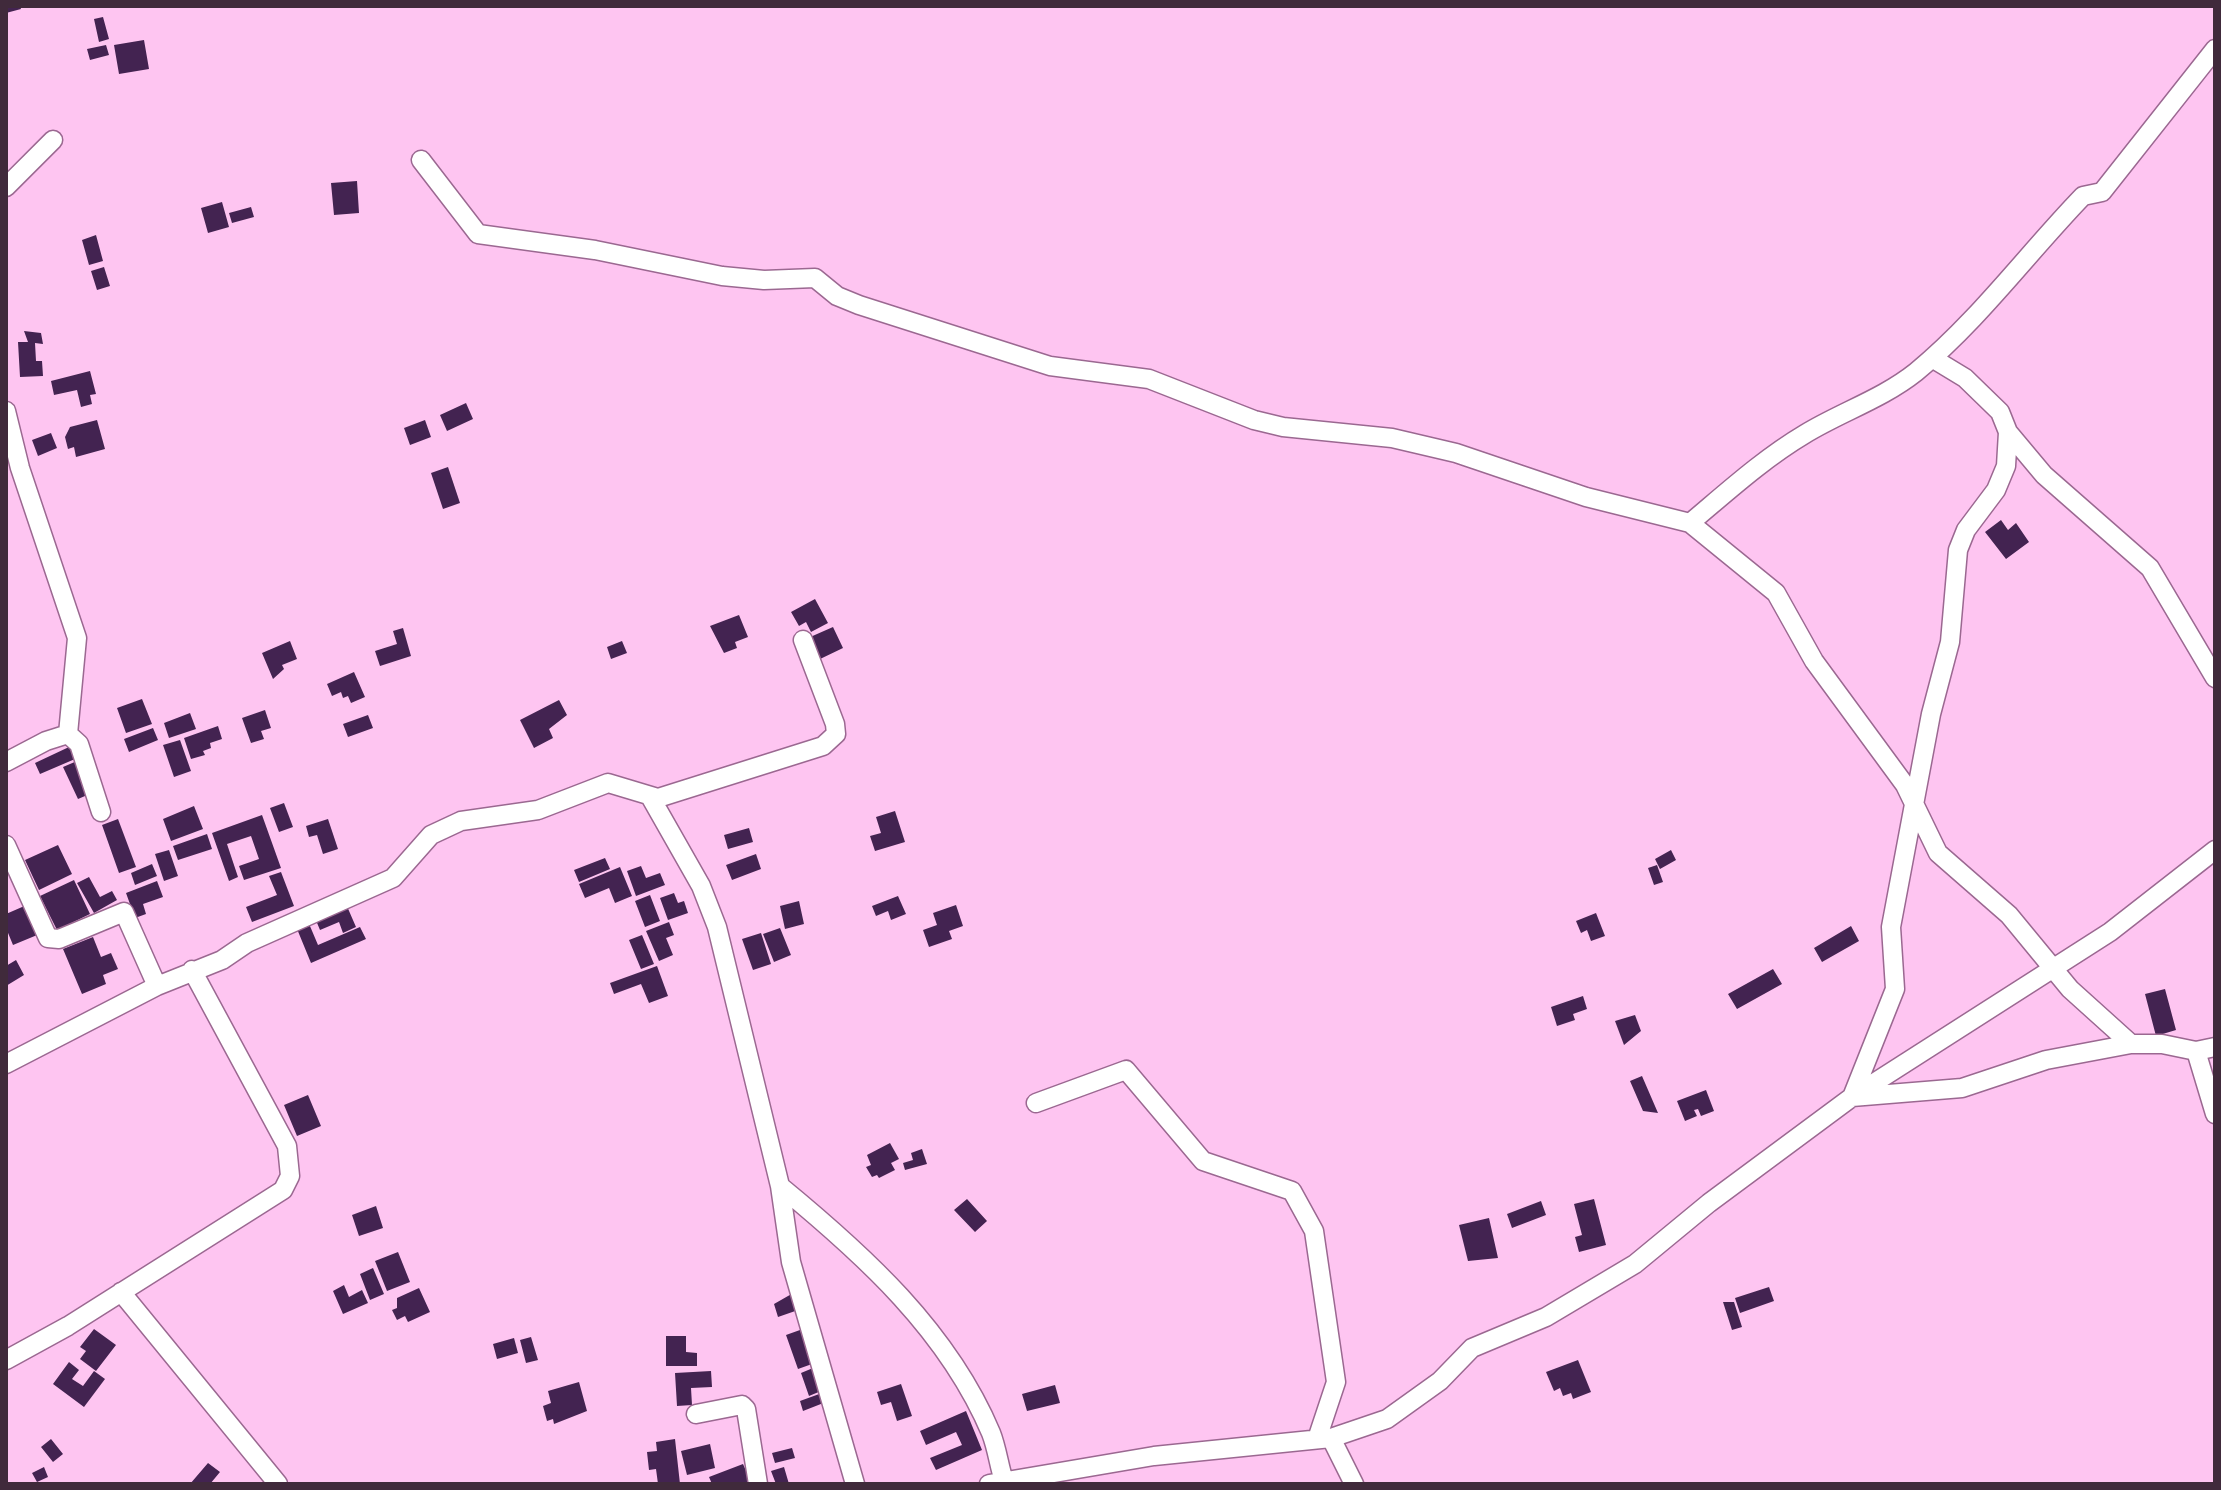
<!DOCTYPE html>
<html>
<head>
<meta charset="utf-8">
<style>
  body { margin:0 }
  #map { position:relative; width:2221px; height:1490px; overflow:hidden; background:#fec5f1; font-family:Raleway,sans-serif }
  canvas { display:block }
  .frame { position:absolute; inset:0; border:8px solid #402a3b; pointer-events:none }
</style>
</head>
<body>
<div id="map">
<canvas width="2221" height="1490"></canvas>
<div class="frame"></div>
</div>
<script>
const ctx = document.querySelector('canvas').getContext('2d');
ctx.lineJoin = 'round';
function fillPath(path, color) { ctx.fillStyle = color; ctx.fill(path, 'evenodd'); }
function stroke(path, color, width, dash) { ctx.strokeStyle = color; ctx.lineWidth = width; ctx.lineCap = dash ? 'butt' : 'round'; ctx.setLineDash(dash || []); ctx.stroke(path); }
fillPath(new Path2D(`
  M6,6h14l1,3 -15,4z
  M103,17l6,22 -10,3 -5,-23z
  M144,40l5,29 -30,5 -5,-29z
  M106,45l3,10 -19,5 -3,-11z
  M357,181l2,32 -25,2 -3,-32z
  M222,202l7,25 -21,6 -7,-25z
  M251,207l3,10 -22,6 -3,-10z
  M96,235l7,26 -14,4 -7,-25z
  M104,267l6,19 -13,4 -6,-19z
  M24,331l17,2 2,11 -8,-1 1,18h6l1,15 -23,1 -2,-35h10z
  M90,371l6,23 -6,1 2,9 -11,3 -4,-17 -23,5 -3,-14z
  M466,403l7,16 -26,12 -7,-16z
  M97,420l8,29 -29,8 -2,-10 -6,2 -3,-12 5,-10z
  M425,420l6,17 -21,8 -6,-17z
  M51,433l6,15 -19,8 -6,-16z
  M448,467l12,36 -17,6 -12,-36z
  M2001,520l7,10 8,-7 13,19 -23,17 -21,-27z
  M815,599l13,24 -17,9 -5,-10 -7,4 -8,-14z
  M739,615l9,22 -13,5 2,6 -13,5 -14,-27z
  M833,627l10,21 -25,12 -10,-22z
  M403,628l8,28 -31,10 -5,-15 22,-7 -4,-13z
  M290,641l7,18 -15,6 2,4 -11,10 -11,-26z
  M622,641l5,12 -16,6 -4,-12z
  M354,672l11,25 -14,6 -3,-7 -5,2 -2,-6 -9,4 -5,-12z
  M142,699l10,25 -26,9 -9,-25z
  M559,700l8,15 -18,14 4,9 -19,10 -14,-28z
  M265,710l6,18 -10,3 3,8 -13,4 -9,-25z
  M190,713l6,16 -27,9 -5,-15z
  M368,715l5,13 -25,9 -5,-13z
  M218,726l4,13 -12,4 1,5 -8,3 2,4 -14,4 -7,-21z
  M153,728l5,12 -29,12 -5,-13z
  M180,740l11,31 -17,6 -11,-32z
  M69,747l6,12 -35,15 -5,-11z
  M77,761l15,32 -14,6 -15,-32z
  M284,803l9,24 -14,5 -9,-24z
  M194,806l9,23 -32,12 -8,-22z
  M895,811l10,31 -30,9 -5,-15 11,-3 -5,-16z
  M262,815l19,53 -37,12 -5,-14 20,-7 -8,-23 -24,8 11,33 -9,4 -17,-48z
  M118,819l18,48 -17,6 -17,-48z
  M328,819l10,30 -15,5 -6,-19 -8,2 -3,-11z
  M749,828l4,14 -25,7 -4,-14z
  M207,834l5,15 -34,11 -5,-14z
  M58,845l14,29 -33,16 -14,-30z
  M169,850l9,26 -14,5 -9,-27z
  M1671,850l5,10 -16,9 -5,-10z
  M756,854l5,15 -29,11 -6,-15z
  M605,858l5,11 -31,13 -5,-12z
  M152,864l5,12 -22,9 -4,-12z
  M1657,865l6,17 -9,3 -6,-17z
  M641,866l5,12 14,-5 5,12 -29,11 -9,-25z
  M620,867l12,29 -17,7 -6,-15 -24,10 -6,-14z
  M281,872l13,34 -42,16 -6,-15 31,-12 -8,-19z
  M89,877l11,20 12,-6 5,9 -23,13 -17,-30z
  M74,880l16,34 -33,16 -17,-34z
  M157,881l6,16 -20,7 3,10 -11,4 -9,-25z
  M674,893l4,10 6,-2 4,12 -20,7 -8,-22z
  M650,895l10,26 -15,6 -10,-26z
  M898,896l8,18 -15,6 -3,-9 -12,5 -4,-10z
  M799,901l5,23 -19,5 -5,-23z
  M29,904l13,29 -29,12 -7,-17v-14z
  M346,904l10,23 -13,6 -4,-11 -19,8 -5,-12z
  M956,905l7,21 -14,5 3,8 -23,8 -6,-17 14,-5 -4,-12z
  M1596,913l9,23 -14,5 -4,-11 -6,3 -5,-12z
  M307,919l11,26 42,-18 6,12 -55,24 -16,-39z
  M669,922l5,13 -8,3 7,17 -14,6 -13,-30z
  M1851,926l8,15 -37,21 -8,-14z
  M780,928l11,27 -17,7 -11,-28z
  M761,933l10,31 -18,6 -11,-31z
  M642,935l12,29 -13,5 -12,-29z
  M93,937l8,20 10,-4 7,16 -15,6 3,9 -24,10 -19,-45z
  M16,960l8,15 -18,11v-20z
  M657,966l11,30 -19,7 -8,-19 -27,10 -4,-11z
  M1773,969l9,15 -45,25 -9,-15z
  M2165,989l11,41 -20,6 -11,-42z
  M1583,996l4,13 -14,5 2,6 -18,6 -6,-19z
  M1635,1015l6,16 -17,14 -9,-24z
  M1642,1076l16,37 -15,-2 -13,-30z
  M1706,1090l8,21 -13,5 -3,-7 -4,1 3,6 -12,5 -8,-20z
  M308,1095l13,31 -24,10 -13,-31z
  M890,1143l9,16 -8,4 4,7 -16,8 -2,-3 -5,2 -6,-10 5,-2 -4,-10z
  M922,1149l5,15 -22,6 -2,-7 10,-3 -2,-7z
  M967,1199l20,22 -12,11 -21,-22z
  M1594,1199l12,46 -27,7 -4,-15 7,-2 -8,-31z
  M1541,1201l5,14 -34,13 -5,-14z
  M376,1206l7,22 -24,8 -7,-21z
  M1489,1218l9,40 -30,3 -9,-36z
  M398,1252l12,30 -23,9 -12,-30z
  M373,1268l11,26 -14,6 -10,-26z
  M344,1285l5,12 13,-7 6,13 -25,11 -10,-23z
  M1769,1287l5,14 -34,12 -5,-15z
  M419,1288l11,24 -22,10 -3,-6 -8,4 -5,-10 5,-2v-10z
  M795,1292l6,17 -23,8 -4,-13z
  M1723,1302h11l8,25 -10,3z
  M94,1329l22,16 -20,26 -16,-12 6,-8 -6,-4z
  M800,1330l12,34 -14,5 -12,-34z
  M666,1336h20v16l11,1v13h-31z
  M531,1337l7,23 -12,3 -6,-23z
  M514,1338l4,15 -21,6 -4,-15z
  M1578,1360l13,32 -18,7 -2,-6 -8,3 -3,-8 -6,3 -8,-19z
  M69,1362l10,8 -7,9 11,7 11,-15 11,8 -21,28 -31,-23z
  M813,1368l8,23 -12,5 -8,-23z
  M711,1371l1,16 -21,1 1,17 -15,1 -2,-33z
  M579,1382l8,29 -33,13 -1,-5 -6,2 -4,-15 8,-3 -3,-12z
  M901,1384l11,32 -15,5 -6,-19 -10,3 -4,-13z
  M1055,1385l5,18 -33,8 -5,-17z
  M822,1393l4,9 -23,9 -3,-10z
  M966,1411l16,39 -46,20 -6,-12 32,-13 -6,-13 -30,13 -6,-14z
  M51,1439l12,15 -10,8 -12,-15z
  M675,1439l5,45h-22l-2,-15 -7,1 -2,-18 10,-1 -1,-9z
  M710,1444l5,24 -28,7 -6,-24z
  M792,1448l3,10 -20,5 -3,-10z
  M208,1463l12,9 -10,12h-20z
  M743,1464l9,20h-40l-3,-7z
  M44,1467l4,10 -11,5 -5,-9z
  M784,1467l5,17h-13l-5,-13z`), '#432351');
const minor = new Path2D(`
  M421,160l57,74 117,16 127,26 42,4 51,-2 22,18 22,9 191,61 99,13 105,41 29,7 109,11 64,15 130,44 104,26 86,70 38,68 91,124 33,68 71,62 61,74 61,55
  M6,187l47,-47
  M1932,358l33,20 35,34 8,20 -2,34 -10,24 -30,40 -8,20 -8,92 -19,72 -40,213 4,62 -43,108 110,-9 84,-28 85,-16h31l34,7 19,-4
  M6,411l14,57 57,170 -9,96 11,10 22,68
  M2008,432l36,43 106,93 65,110
  M1690,523c37,-31 73,-64 115,-89 36,-22 77,-35 111,-62 62,-51 111,-118 167,-176l19,-4 113,-143
  M6,762l40,-21 22,-7
  M651,798l50,88 16,41 63,259 11,76 64,222
  M6,845l42,93 11,1 65,-27 33,74
  M2196,1051l19,63
  M6,1064l151,-78 65,-26 25,-17 146,-65 38,-43 30,-14 77,-11 70,-27 50,15 165,-52 13,-12 -1,-10 -32,-84
  M1036,1103l90,-33 77,91 89,30 22,40 22,151 -19,57
  M780,1186c84,69 168,145 211,247 6,15 8,33 13,48
  M121,1292l157,192
  M6,1360l62,-34 215,-136 7,-14 -3,-30 -95,-176
  M696,1414l46,-9 4,4 12,75
  M1331,1438l23,46
  M989,1484l165,-28 177,-18 56,-19 53,-38 32,-33 74,-31 89,-53 74,-61 143,-106 258,-165 105,-82`);
stroke(minor, '#9b6891', 21);
stroke(minor, '#fff', 18);
</script>
</body>
</html>
